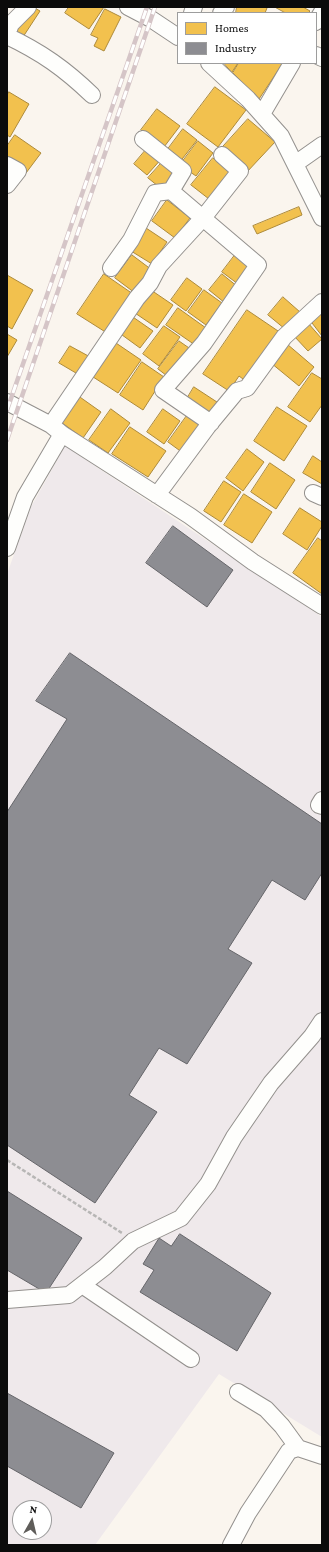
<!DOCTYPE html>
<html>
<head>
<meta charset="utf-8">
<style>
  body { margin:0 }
  #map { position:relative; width:329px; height:1552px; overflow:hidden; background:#faf5ee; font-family:"Crimson Pro",serif }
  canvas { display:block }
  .frame { position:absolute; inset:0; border:8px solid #0b0b0b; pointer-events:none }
  .legend { position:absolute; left:177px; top:12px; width:140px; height:52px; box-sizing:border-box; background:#fff; border:1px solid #9d9d9d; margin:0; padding:5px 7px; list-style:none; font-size:12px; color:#0b0b0b }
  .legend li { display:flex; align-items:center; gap:8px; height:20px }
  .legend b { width:20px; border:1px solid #9d9d9d }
  .north { position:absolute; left:12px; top:1500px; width:40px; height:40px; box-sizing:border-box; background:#fff; border:1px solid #9d9d9d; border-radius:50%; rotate:8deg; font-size:11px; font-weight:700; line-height:16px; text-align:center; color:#0b0b0b }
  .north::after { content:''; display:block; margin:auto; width:14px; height:18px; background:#5f5d5a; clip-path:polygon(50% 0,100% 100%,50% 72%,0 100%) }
</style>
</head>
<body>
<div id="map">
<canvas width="329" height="1552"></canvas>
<div class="frame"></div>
<ul class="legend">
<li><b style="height:11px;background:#f2c14e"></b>Homes</li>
<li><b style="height:11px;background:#8d8d92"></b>Industry</li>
</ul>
<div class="north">N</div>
</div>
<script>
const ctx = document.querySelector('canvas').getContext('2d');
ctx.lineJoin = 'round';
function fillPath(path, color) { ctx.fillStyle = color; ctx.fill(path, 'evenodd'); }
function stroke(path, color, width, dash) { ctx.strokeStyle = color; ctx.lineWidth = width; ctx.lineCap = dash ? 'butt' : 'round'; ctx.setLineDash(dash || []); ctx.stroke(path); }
fillPath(new Path2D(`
  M65,446l257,171v820l-103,-63 -124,171h-88v-971l24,-67zM20,1508h24v24h-24z`), '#efe9eb');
const homes = new Path2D(`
  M33,7l7,4 -19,29 -8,-6z
  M69,7h35l-15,22 -24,-16z
  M237,7h28l2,1 -2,5h-29z
  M275,7h28l7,4 -2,2h-22z
  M105,9l16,8 -17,34 -10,-5 4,-8 -7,-3z
  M224,63h14l-6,9z
  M239,63h44l-24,36 -26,-26z
  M215,87l31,23 -28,37 -31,-23z
  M9,92l20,12 -19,33 -3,-2v-39z
  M157,109l23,17 -16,21 -23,-17z
  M248,119l27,23 -29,31 -26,-23z
  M183,129l14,11 -18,23 -14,-10z
  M15,135l26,18 -15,20 -19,-14v-13z
  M198,141l15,12 -17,23 -16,-11z
  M150,145l13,12 -16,18 -13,-11z
  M213,158l17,14 -21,27 -18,-14z
  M165,159l14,13 -16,18 -15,-12z
  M167,200l23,18 -15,20 -23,-17z
  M299,207l3,8 -45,19 -4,-8z
  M146,228l21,14 -15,22 -21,-13z
  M132,255l20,15 -17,23 -20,-15z
  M235,255l16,13 -13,16 -16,-12z
  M104,274l29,20 -26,39 -30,-19z
  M222,274l16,13 -13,16 -16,-13z
  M7,275l26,15 -21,39 -5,-3z
  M187,278l15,11 -16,22 -15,-11z
  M148,288l25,17 -16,23 -25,-17z
  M204,290l18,13 -16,22 -18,-13z
  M283,297l17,15 -15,17 -17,-14z
  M178,308l28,20 -11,17 -29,-20z
  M322,308v28l-13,-17z
  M247,310l34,23 -34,49 -8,-6 -10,15 -26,-17z
  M130,315l23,16 -13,17 -22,-16z
  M308,323l14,16 -14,12 -14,-15z
  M164,326l16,11 -21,29 -16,-12z
  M7,334l10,6 -10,17z
  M113,341l28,19 -23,33 -28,-18z
  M179,341l13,9 -21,29 -13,-10z
  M287,344l27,23 -15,19 -28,-23z
  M70,346l22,12 -11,18 -22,-13z
  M142,362l22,15 -21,33 -23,-15z
  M312,373l10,6v26l-12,17 -22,-15z
  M194,387l26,17 -10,14 -25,-16z
  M77,395l24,17 -18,26 -25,-18z
  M277,407l30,19 -23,35 -30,-20z
  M111,409l19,14 -22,30 -19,-13z
  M163,409l17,12 -16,23 -17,-12z
  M191,410l16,12 -24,31 -15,-11z
  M130,427l36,24 -18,26 -36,-23z
  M247,449l17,13 -21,29 -17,-13z
  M313,456l9,6v22l-19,-11z
  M270,463l25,17 -19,29 -25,-17z
  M224,481l17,11 -20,30 -17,-11z
  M244,494l28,18 -20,31 -28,-18z
  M300,508l22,14v4l-15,24 -24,-16z
  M318,538l4,3v53l-29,-21z`);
fillPath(homes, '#f2c14e');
stroke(homes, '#ad8a3a', 1);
const industry = new Path2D(`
  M173,526l60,44 -26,37 -61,-44z
  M70,653l252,171v49l-17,27 -33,-20 -44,69 24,14 -65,101 -28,-16 -30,47 28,17 -62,91 -88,-58v-333l60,-93 -31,-18z
  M7,1191l75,47 -36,55 -39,-23z
  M180,1234l91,59 -34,58 -97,-59 14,-22 -11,-6 16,-26 12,8z
  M7,1393l107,60 -33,55 -74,-42z`);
fillPath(industry, '#8d8d92');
stroke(industry, '#66666a', 1);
const minor = new Path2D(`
  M128,7l23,12 27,18
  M192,13l2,-6
  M221,13l5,-6
  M316,22l6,-10
  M7,34l4,-10 17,-17
  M7,36c34,16 58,33 85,59
  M316,55l6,3
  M209,63l39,36 33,37 41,82
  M262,114l30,-51
  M143,139l40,32 -12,20 87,74 -54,78 -41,47 48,33
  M295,164l27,-19
  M7,165l11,6 -11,14
  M111,268l20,-28 24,-47 16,-2
  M7,402l44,23 11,9 128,82 63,46 69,44
  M51,425l86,-127 13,-15 9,-17 44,-48 37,-47 -18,-16
  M313,493l9,4
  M157,495l51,-69 29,-35 10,-3 37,-51 38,-35
  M7,548l18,-51 37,-63
  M322,800l-3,5 3,1
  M82,1285l109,74
  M7,1300l62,-5 36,-28 28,-26 48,-23 27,-34 26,-47 37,-54 41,-47 10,-15
  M238,1392l28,17 16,17 16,22
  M231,1545l17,-32 41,-62 9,-3 24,8`);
stroke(minor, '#93908d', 18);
stroke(new Path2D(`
  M7,1160l115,73`), '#b7b6b5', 2.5, [4, 2]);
stroke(minor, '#fefefc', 16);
const rail = new Path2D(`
  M7,410l140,-403
  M7,440l148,-433`);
stroke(rail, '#d5c5c7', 4.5);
stroke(rail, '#fff', 3, [9]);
</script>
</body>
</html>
